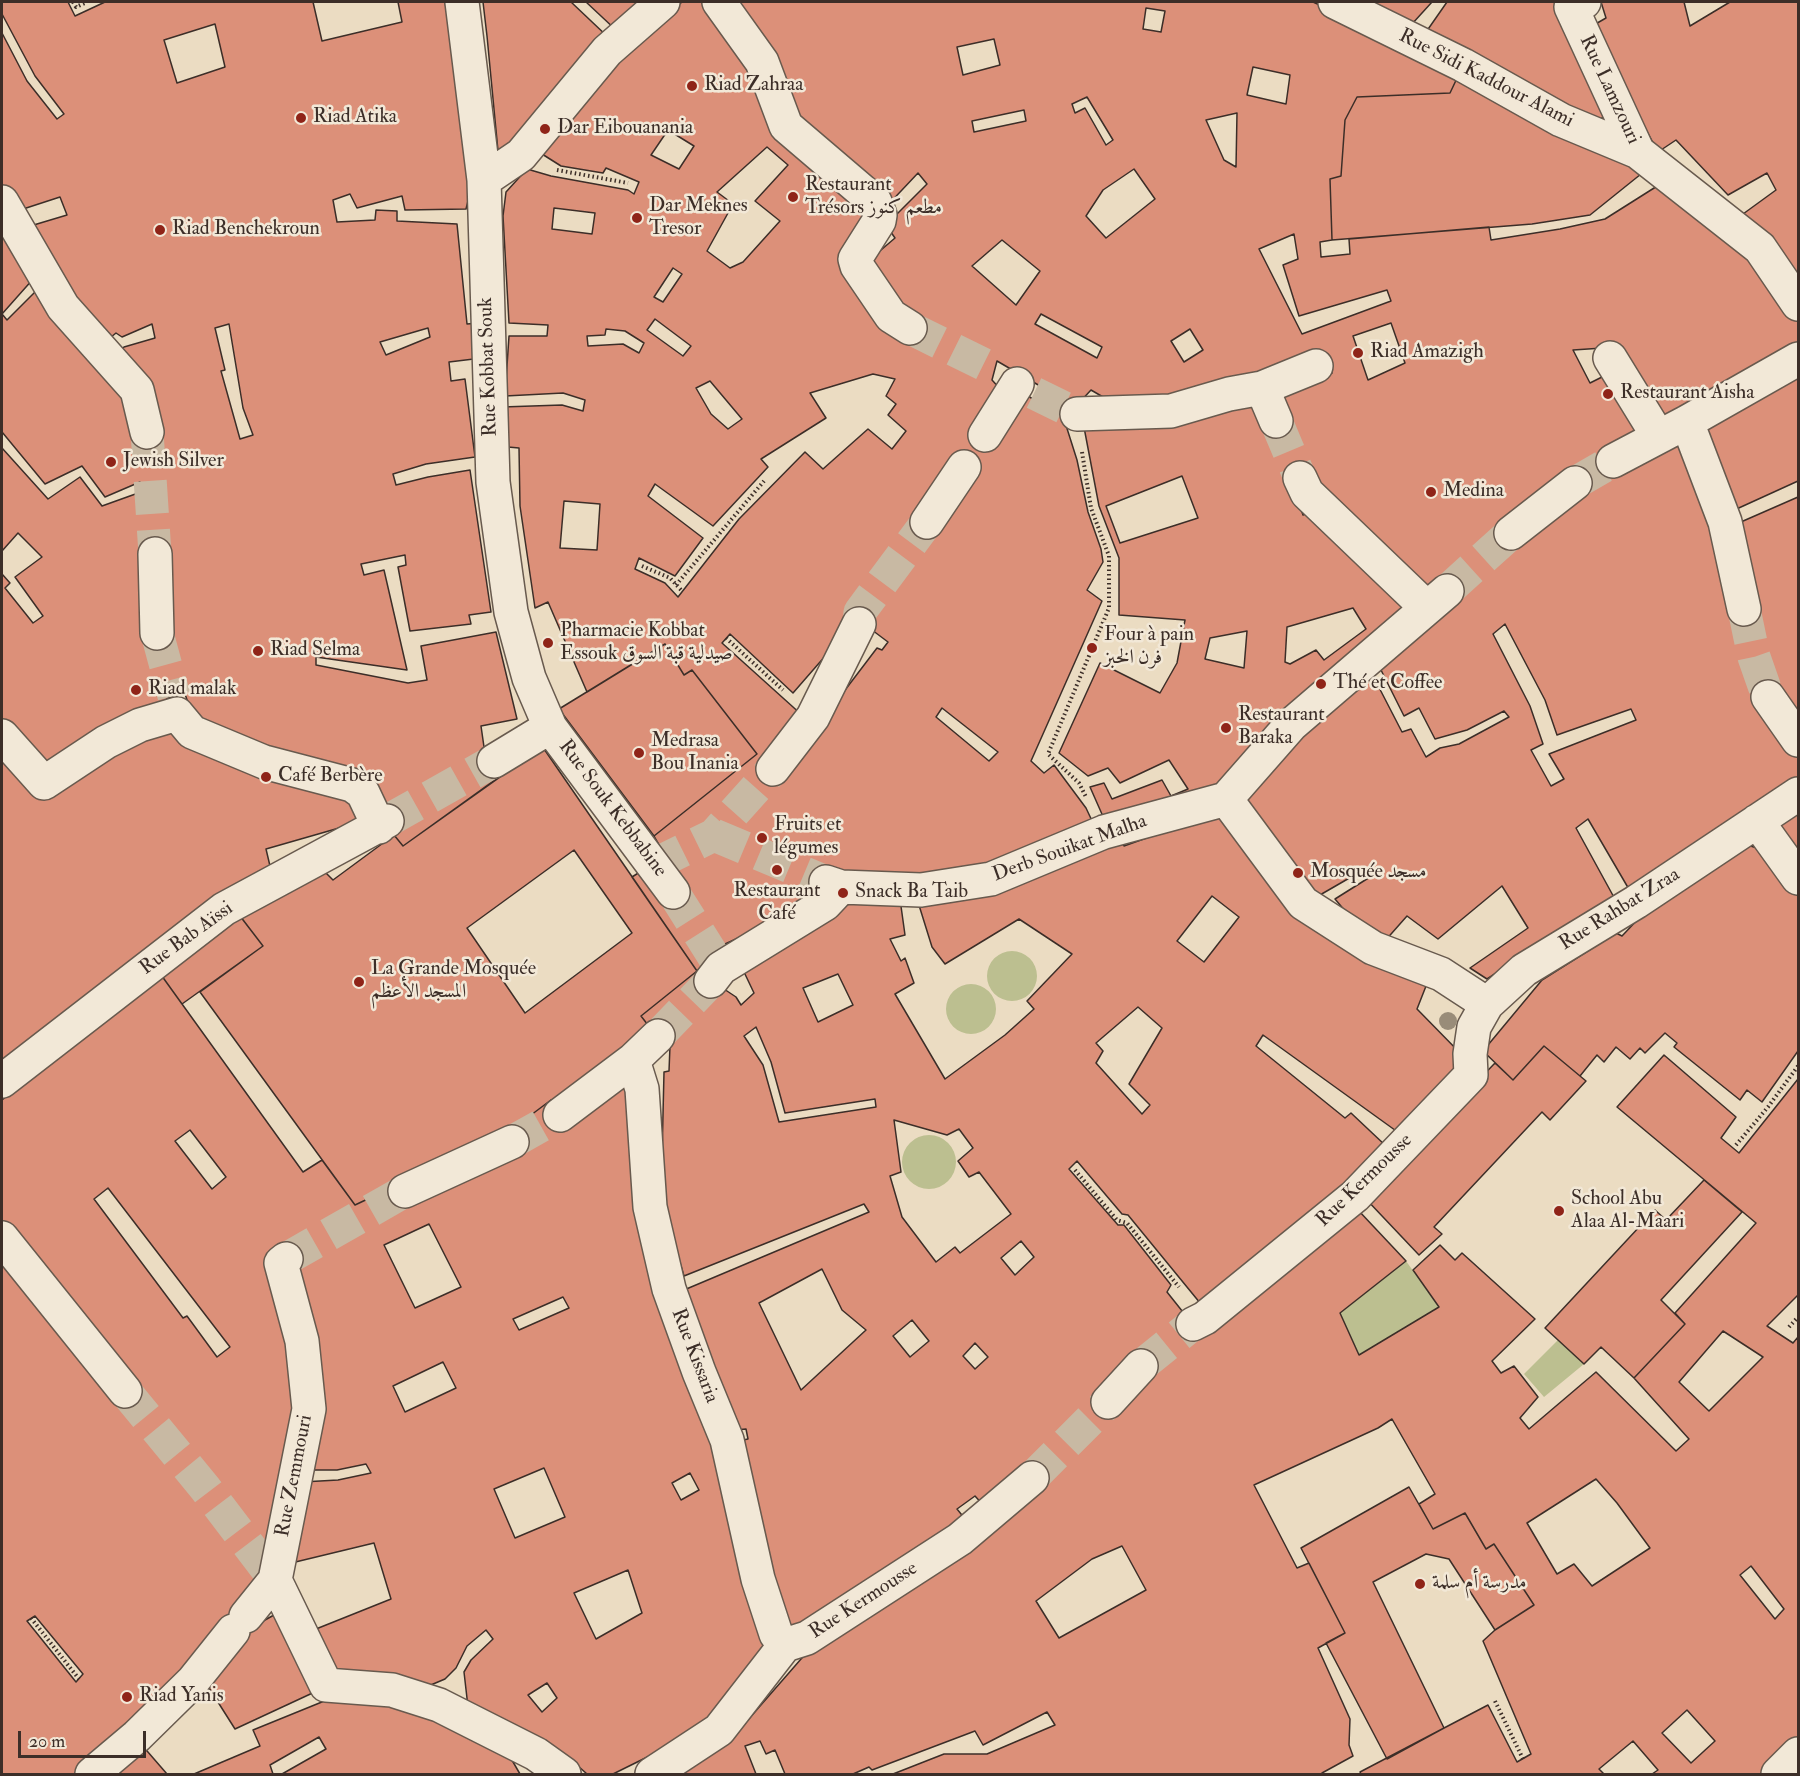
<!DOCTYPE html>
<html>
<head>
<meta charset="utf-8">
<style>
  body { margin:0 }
  #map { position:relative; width:1800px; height:1776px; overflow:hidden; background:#ebdcc2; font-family:"IM FELL Double Pica",serif }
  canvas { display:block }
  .frame { position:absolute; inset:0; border:3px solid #3c2e28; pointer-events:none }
  .scale { position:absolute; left:18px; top:1731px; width:128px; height:27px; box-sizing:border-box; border:3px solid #3c2e28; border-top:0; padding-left:8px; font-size:18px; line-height:21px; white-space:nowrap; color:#3c2e28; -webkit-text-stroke:4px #f2e8d7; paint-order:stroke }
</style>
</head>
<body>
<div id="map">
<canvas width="1800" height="1776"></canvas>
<div class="frame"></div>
<div class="scale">20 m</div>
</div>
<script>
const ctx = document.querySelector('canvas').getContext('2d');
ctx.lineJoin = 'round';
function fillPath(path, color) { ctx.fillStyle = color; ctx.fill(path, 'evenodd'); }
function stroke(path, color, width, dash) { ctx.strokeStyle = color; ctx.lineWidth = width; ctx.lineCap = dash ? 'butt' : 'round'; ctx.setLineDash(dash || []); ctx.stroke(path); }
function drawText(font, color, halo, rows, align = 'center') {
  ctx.font = font + ' "IM FELL Double Pica",Amiri,serif'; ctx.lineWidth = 5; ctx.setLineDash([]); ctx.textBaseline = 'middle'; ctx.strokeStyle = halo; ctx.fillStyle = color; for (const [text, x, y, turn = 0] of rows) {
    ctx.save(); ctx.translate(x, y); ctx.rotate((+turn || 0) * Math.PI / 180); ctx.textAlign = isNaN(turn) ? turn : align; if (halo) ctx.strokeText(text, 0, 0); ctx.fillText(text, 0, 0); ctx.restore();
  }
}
fillPath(new Path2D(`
  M987 976a25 25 0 1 1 50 0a25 25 0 1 1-50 0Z
  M946 1009a25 25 0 1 1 50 0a25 25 0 1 1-50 0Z
  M902 1162a27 27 0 1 1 54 0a27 27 0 1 1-54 0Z
  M1406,1261l33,46 -80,48 -19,-42z
  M1558,1340l26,24 -40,33 -20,-23z`), '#bcbf90');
const building = new Path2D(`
  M2,2h66l7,14 30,-14h208l9,39 80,-19 -4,-20h47l30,171 -9,36 -61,1 -3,-14 -45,12 -7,-14 -17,6 4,22 38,-2 1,-10 21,1v10l60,3 10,100 12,-1 3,35 -33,4 2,19 14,-2 10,78 -49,7 -33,10 3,11 32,-8 42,-7 21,142 -22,3 2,9 -61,7 -12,-64 8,-2 -1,-10 -44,9 3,11 20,-5 23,100 -91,-13v8l92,18 19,-3 -6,-34 75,-14 21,87 -36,7 3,21 19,28 -100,71 -9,-11 -27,-56 -172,-56 -10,-29 -18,4 2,11 -119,61 -48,-50v-146l8,9 -5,5 28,35 10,-7 -28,-39 27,-20 -24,-24 -16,18v-103l46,51 32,-22 22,29 39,-14 -1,-10 -35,15 -23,-31 -37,18 -43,-52v-210l32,56 -32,36 5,6 32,-32 76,66 9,-7 31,-9 -3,-14 -30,13 -6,-4 -11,9 -78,-115 40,-12 -7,-18 -43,14 -15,-26v-152l25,48 30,38 7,-5 -29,-38 -33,-62zM215,24l10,43 -48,16 -13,-43zM229,324l14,84 10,27 -13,4 -19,-68 4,-1 -10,-42zM428,328l2,9 -44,18 -6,-13z
  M483,2h88l38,36 -99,113h-12l-11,-115z
  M586,2h63l-32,29z
  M682,2h26l47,63 25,66 92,83 -25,39 16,34 22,34 23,12 5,-11 -46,-60 28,-24 -9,-13 41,-41 -9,-11 -33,35 -7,-14 -81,-70 -28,-62 -39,-60h583l66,30 80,42 -9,19 -93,4 -12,23 -4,56 -11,3 2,61 -12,2 1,15 29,-3 -1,-15 140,-12 2,13 69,-11 45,-10 57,-36 46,37 12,4 41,36 37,62v26l-136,74 -44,-75 -45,3 17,33 18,-9 36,59 -35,20 9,17 68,-36 34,92 18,83 15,-1 -4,-41 -15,-42 64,-28v229l-23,-32 -13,6 36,49v32l-92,58 -76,52 -42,-72 -12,9 40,73 -80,46 -49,32 -17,-11 58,-40 -26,-42 -64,53 -31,-23 -23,26 -33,-24 -16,-19 35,-22 -5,-8 -52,30 -74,-101 68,-75 63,-53 32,62 9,-3 15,28 14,-9 19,-4 50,-27 -5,-6 -37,19 -32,9 -16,-31 -15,8 -26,-52 76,-66 -13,-15 -14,12 -107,-101 -9,-21 -20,8 12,34 10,-4 60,55 40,43 -125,109 -61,67 -30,16 -92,20 -15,-34 14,-4 8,16 50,-19 9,16 17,-7 -19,-29 -49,23 -12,-15 -20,8 -29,-23 41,-90 60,30 17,-30 8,-43 -66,-5v-57l-20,-52 -16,-84 93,-2 54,-19 18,-2 16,28 21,-10 -8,-17 55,-27 -8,-18 -71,29 -86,18 -45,6 -31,-18 -27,29 13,41 11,52 13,37 2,13 -16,28 15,11 -71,160 13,12 10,-8 32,43 8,17 -82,37 -29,9 -66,8 -89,-4 -8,26 -95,43 -28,27 -65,-94 11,-7 19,30 20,-15 -28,-49 103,-82 -65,-84 -8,5 -19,-31 -78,48 -39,-90 -13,6 -15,-102 -1,-58 -11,-1 -6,-40 60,-2 21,6 2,-11 -22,-7 -58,3 4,-60h38l1,-11 -39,-2 -6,-107 3,-24 21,-23 24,7 77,14 6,4 5,-12 -33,-14 -3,5 -42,-7 -19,-12 40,-55 31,-38zM1146,8l19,3 -4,21 -18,-3zM994,39l6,26 -37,10 -6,-28zM1253,67l37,8 -4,29 -39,-9zM1087,97l26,43 -7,5 -21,-37 -10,5 -3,-9zM1024,110l2,11 -52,11 -2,-11zM1237,113l-1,54 -12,-7 -18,-40zM668,130l26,16 -15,23 -28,-14zM767,147l21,18 -33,36 25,20 -37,41 -13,6 -23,-17 26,-47 -16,-12zM1134,169l21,30 -49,39 -20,-22 17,-26zM554,208l41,5 -3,21 -40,-5zM1294,234l4,25 -15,6 16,51 88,-26 4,11 -89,33 -43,-85zM1002,240l38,31 -24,34 -44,-39zM673,268l9,6 -19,28 -9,-5zM1041,314l61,33 -5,11 -62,-34zM655,319l36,27 -8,10 -36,-26zM1391,323l14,40 -37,17 -15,-44zM606,329l19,2 19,12 -5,10 -16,-9 -35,2 -1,-10 18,-1zM1190,329l13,21 -19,12 -13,-21zM997,361l43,25 -7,13 -12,-7 -31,46 -11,-7 23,-40 -10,-11zM873,374l22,5 -9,17 10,8 -8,11 18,16 -14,18 -24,-20 -45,40 -18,-17 -66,67 -61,78 -13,-14 -30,-14 4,-11 36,18 28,-38 -55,-42 7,-12 58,42 55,-59 -7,-8 65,-41 -16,-25zM710,381l32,38 -14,10 -17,-15 -15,-26zM958,463l14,11 -39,52 -11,-9zM1182,476l16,42 -78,25 -14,-37zM1570,476l10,14 -52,39 2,5 -11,10 -13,-17 31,-31zM564,501l36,3 -3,46 -37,-2zM1353,608l13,21 -42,31 -8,-10 -26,14 -5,-2 2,-35zM854,623l10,1 24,18 -6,8 -5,-2 -98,129 -13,-14 37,-47 -81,-73 8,-9 63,59zM1505,624l40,76 12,35 74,-26 5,11 -87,34 15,25 -13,7 -20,-36 12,-6 -13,-38 -37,-72zM1247,631l-3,37 -39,-9 5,-21zM942,708l56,44 -9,9 -53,-44z
  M1365,2h67l-20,22z
  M1447,2h111l53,105 -13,16 -174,-88z
  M1601,2h83l6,24 40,-24h68v283l-35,-56 -20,-15 33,-24 -9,-17 -39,22 -52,-55 -18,12 -45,-83 -21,-43 14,-8z
  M1459,74l187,96 -56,45 -58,9 -200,16 -2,-61 11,-3 4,-56 12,-23 93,-4z
  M1798,377v104l-68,31 -26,-84z
  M665,644l19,31 8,-5 65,84 -103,82 -95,-127z
  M168,725l180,71 19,24 -101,29 4,17 -268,201v-317l44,48 49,-34z
  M542,746l155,225 -56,45 10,13 -96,77 -4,-6 -44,33 -152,72 -155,-213 63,-46 -23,-30 82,-47 11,11 61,-45 9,11zM574,850l58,83 -107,80 -58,-85z
  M1798,807v47l-21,-31z
  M1222,811l78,100 81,51 47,19 -11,28 47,48 -65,76 -136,-98 -7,11 89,72 6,-5 35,33 -34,38 -37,37 -110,88 -77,-94 -6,-1 -45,-53 -8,8 49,56h6l47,60 -4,7 31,39 19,-6 85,-67 56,-48 48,51 -66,52 19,42 80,-48 -26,-37 27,-25 15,15 7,-7 73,66 -43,42 9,12 13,-7 24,31 -18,21 9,11 67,-57 80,79 13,-12 -55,-61 51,-54 -10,-11 81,-90 -139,-116 47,-52 72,62 -15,21 18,15 59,-74v216l-31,31 26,17 5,-6v403l-31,34h-115l6,-4 -25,-29 -34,28 5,5h-243l-1,-2 128,-67 29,57 14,-8 -48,-113 12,-11 39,-25 -40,-61 -8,5 -21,-36 -32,16 -14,-25 16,-10 -43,-75 -14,9 -124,57 43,83 12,-5 36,70 -27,15 32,71 -1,26 4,11 -31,17 1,1h-430l51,-20h43l68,-29 -8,-13 -64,33 -8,-14 -103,39 -3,-3 -16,7h-68l-10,-24 -9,4 -6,-13 -15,5 11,28h-77l54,-37 75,-86 159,-100 76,-70 -13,-13 -45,39 -10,-11 -18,13 13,16 -70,48 -105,63 -5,-5 -22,-51 -30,-139 10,-2 -2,-10 -11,1 -28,-58 -12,-37 -11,-45 185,-78 -5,-8 -180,72 -23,-76 3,-128 5,-1 1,-25 -19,-17 -10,-13 56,-45 39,26 5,8 13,-12 -10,-21 41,-24 -4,-10 40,-23 36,-14 43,-2 5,36 -15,4 11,22 4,-3 9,25 -19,11 50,85 60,-44 29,-26 -7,-8 45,-47 -53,-35 -74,45 -13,-17 -14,-45 81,-15 121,-48 4,7zM1212,896l27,21 -35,45 -27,-21zM838,974l15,31 -35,17 -15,-34zM1138,1007l24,21 -33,56 21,21 -8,9 -46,-51 7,-12 -7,-8zM756,1027l15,35 14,51 90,-14 1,8 -97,15 -16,-57 -19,-29zM894,1120l53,15 12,-6 14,19 -15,13 11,16 10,-5 32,42 -51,39 -5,-6 -19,15 -34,-45 -12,-41 11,-4zM1021,1241l13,16 -19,18 -14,-17zM822,1269l20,41 24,20 -65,60 -42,-87zM912,1320l17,21 -19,16 -17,-21zM1723,1331l40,26 -54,54 -30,-29zM975,1343l13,14 -13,12 -12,-13zM1139,1358l8,11 -35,41 -13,-14zM1596,1479l21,24 33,45 -58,38 -18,-22 -17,10 -30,-51zM1122,1546l24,44 -87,48 -23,-37 56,-42zM1751,1566l33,43 -9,10 -35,-44zM1687,1710l28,31 -24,22 -29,-30z
  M1747,845l17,5 34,43v158l-36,51 -15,-12 -7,10 -66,-53 3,-4 -12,-10 -20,20 -5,-5 -10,11 -14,-12 -12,15 -7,-7 -17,21 -36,-30 -31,34 -30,-29 59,-71 74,-47 6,3 37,-39z
  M237,912l26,34 -81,58 -23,-32z
  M159,972l144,200 19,-12 33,45 152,-72 44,-33 9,15 64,-34 147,569 -65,78 -93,46h-26l-19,-17 -100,-50 -4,-35 7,-12 22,-21 -7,-9 -19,16 -11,22 -11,11 -19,8 -96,-10 -19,-46 80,-32 -17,-56 -91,22 19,-83 36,-2 33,-7 -5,-9 -29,6h-32l-4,-59 -45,214 27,-15 36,80 -84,39 -31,-49 -123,94h-79v-674zM190,1130l36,47 -14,12 -37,-48zM108,1188l122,159 -13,10 -30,-41 -4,2 -89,-119zM334,1218l10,16 -8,5 -10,-15zM429,1224l32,63 -46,21 -31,-63zM563,1297l6,11 -50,22 -6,-11zM443,1362l13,26 -51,24 -12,-26zM544,1468l21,49 -50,21 -21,-49zM690,1473l9,17 -18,10 -9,-17zM628,1570l14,43 -46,26 -22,-46zM35,1616l48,58 -7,8 -49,-61zM547,1683l10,15 -15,14 -14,-17z
  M1544,1046l42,35 -36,39 -8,-8 -108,115 8,7 -23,21 -54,-57 130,-135 18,17z
  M1704,1180l38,32 -81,88 24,24 -51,54 -33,-31 -17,17 -39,-36 110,-118 11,10z
  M1409,1487l24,42 32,-16 21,36 8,-5 40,61 -39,25 -46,-71 -23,-5 -53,28 71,146 -57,31 -61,-116 19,-10 -44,-85z
  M344,1693l48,4 117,58 11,19h-238l44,-25 -7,-12 -49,28 3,9h-79l66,-28 -7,-16z
  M141,1744l26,30h-57z`);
fillPath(building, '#dc9079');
stroke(building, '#3c2e28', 1.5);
stroke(new Path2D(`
  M910,328l85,42
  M1034,393l43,21
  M1276,421l24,57
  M147,432l8,122
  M1575,483l38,-22
  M1447,591l64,-58
  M1744,609l10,48 14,40
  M859,624l1,-12 67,-90
  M157,633l17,63
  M387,821l107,-60
  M714,835l112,47
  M653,865l61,-30 59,-66
  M673,892l48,76
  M658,1036l53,-55
  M512,1142l48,-27
  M286,1259l119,-68
  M1141,1366l52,-42
  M125,1391l80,97 70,92
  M1032,1478l76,-76`), '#c8b9a3', 33, [33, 16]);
const minor = new Path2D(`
  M462,2l22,178 9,302 18,130 18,66 21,49 123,165
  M719,2l43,60 24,64 89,76 5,13 -1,6 -24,38 2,7 34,50 19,12
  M1335,2l128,63 98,55 77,32 122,96 38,56
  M1584,2l-13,5 67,145
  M484,180l37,-25 86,-104 56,-49
  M2,202l61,105 74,83 10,42
  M1610,358l48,78
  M1262,388l14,33
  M1077,414l94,-3 58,-17 33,-6 54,-22
  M1687,422l38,100 19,87
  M985,435l32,-51
  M1613,461l74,-39 111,-63
  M1300,478l7,15 120,115
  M927,522l37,-55
  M1511,533l64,-50
  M155,554l2,79
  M1768,697l30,43
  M177,714l15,18 72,30 88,23 11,8 16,34
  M2,736l42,47 62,-41 34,-17 37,-11
  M494,761l56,-34
  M773,769l40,-52 46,-93
  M1226,799l77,104 70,45 68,26 46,30
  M1757,821l41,57
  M826,882l15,5 80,3 70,-11 113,-47 122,-33 65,-74 156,-134
  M711,981l10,-13 104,-64 16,-17
  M633,1060l9,29 8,118 19,82 30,83 28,68 31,139 18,55 9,11
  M2,1081l222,-172 163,-88
  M560,1115l73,-55 25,-24
  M405,1191l107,-49
  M2,1238l123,153
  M1193,1324l12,-6 150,-122 116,-121 -1,-21 4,-27 13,-23 37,-34 112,-68 162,-108
  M1108,1402l33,-36
  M275,1580l51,105 66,5 47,15 97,49 28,20
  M246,1616l29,-36 34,-171 -7,-68 -21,-78 5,-4
  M92,1774l45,-38 56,-55 40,-50
  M652,1774l67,-44 66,-85 22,-7 153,-99 72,-61
  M1778,1774l20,-20`);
stroke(minor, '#685a4e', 36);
stroke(new Path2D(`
  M73,2l3,5 11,-5
  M557,170l71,13
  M1082,452l9,56 18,48v52l-61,146 31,29 7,14
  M642,566l28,12 12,13
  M676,585l88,-104
  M726,638l57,52
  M1736,1145l32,-38 30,-41
  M1075,1170l42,50 10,3 52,64
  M1789,1327l9,-10
  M31,1618l48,61
  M1495,1701l28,58`), '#3c2e28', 4, [1.5, 3]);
stroke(minor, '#f2e8d7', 33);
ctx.fillStyle = '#998c79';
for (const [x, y] of [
  [1448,1021]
]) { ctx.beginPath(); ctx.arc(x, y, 9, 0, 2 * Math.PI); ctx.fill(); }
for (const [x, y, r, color] of [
  [692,86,6,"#8f2418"],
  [301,118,6,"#8f2418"],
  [545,129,6,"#8f2418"],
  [793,197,6,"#8f2418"],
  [637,218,6,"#8f2418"],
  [160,230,6,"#8f2418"],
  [1358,353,6,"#8f2418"],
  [1608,394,6,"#8f2418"],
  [111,462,6,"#8f2418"],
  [1431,492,6,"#8f2418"],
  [548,643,6,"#8f2418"],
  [1092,648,6,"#8f2418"],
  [258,651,6,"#8f2418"],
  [1321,684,6,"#8f2418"],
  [136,690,6,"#8f2418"],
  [1226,728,6,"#8f2418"],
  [639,753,6,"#8f2418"],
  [266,777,6,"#8f2418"],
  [762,838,6,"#8f2418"],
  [777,870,6,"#8f2418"],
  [1298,873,6,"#8f2418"],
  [843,893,6,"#8f2418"],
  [359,982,6,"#8f2418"],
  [1559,1211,6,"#8f2418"],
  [1420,1584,6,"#8f2418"],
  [127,1697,6,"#8f2418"]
]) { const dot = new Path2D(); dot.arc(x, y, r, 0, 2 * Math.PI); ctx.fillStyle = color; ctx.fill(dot); stroke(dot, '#f2e8d7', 2); }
drawText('20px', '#3c2e28', '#f2e8d7', [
  ["Rue Sidi Kaddour Alami",1486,79,27],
  ["Rue Lamzouri",1609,90,65],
  ["Rue Kobbat Souk",489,367,-92],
  ["Rue Souk Kebbabine",612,809,53],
  ["Derb Souikat Malha",1070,849,-20],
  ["Rue Rahbat Zraa",1620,910,-32],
  ["Rue Bab Aïssi",187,939,-36],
  ["Rue Kermousse",1365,1181,-44],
  ["Rue Kissaria",694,1356,69],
  ["Rue Zemmouri",295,1476,-79],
  ["Rue Kermousse",864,1601,-33]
]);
drawText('20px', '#3c2e28', '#f2e8d7', [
  ["Riad Zahraa",704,86],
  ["Riad Atika",313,118],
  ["Dar Eibouanania",557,129],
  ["Restaurant",805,186],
  ["Trésors مطعم كنوز",805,209],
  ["Dar Meknes",649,207],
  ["Tresor",649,230],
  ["Riad Benchekroun",172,230],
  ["Riad Amazigh",1370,353],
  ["Restaurant Aisha",1620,394],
  ["Jewish Silver",123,462],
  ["Medina",1443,492],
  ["Pharmacie Kobbat",560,632],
  ["Essouk صيدلية قبة السوق",560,655],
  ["Four à pain",1104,636],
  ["فرن الخبز",1104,659],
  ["Riad Selma",270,651],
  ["Thé et Coffee",1333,684],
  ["Riad malak",148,690],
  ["Restaurant",1238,716],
  ["Baraka",1238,739],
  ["Medrasa",651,742],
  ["Bou Inania",651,765],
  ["Café Berbère",278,777],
  ["Fruits et",774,826],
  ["légumes",774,849],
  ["Mosquée مسجد",1310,873],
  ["Restaurant",777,892,"center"],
  ["Café",777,915,"center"],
  ["Snack Ba Taib",855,893],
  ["La Grande Mosquée",371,970],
  ["المسجد الأعظم",371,993],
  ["School Abu",1571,1200],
  ["Alaa Al-Maari",1571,1223],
  ["مدرسة أم سلمة",1432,1584],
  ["Riad Yanis",139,1697]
], 'left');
</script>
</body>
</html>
